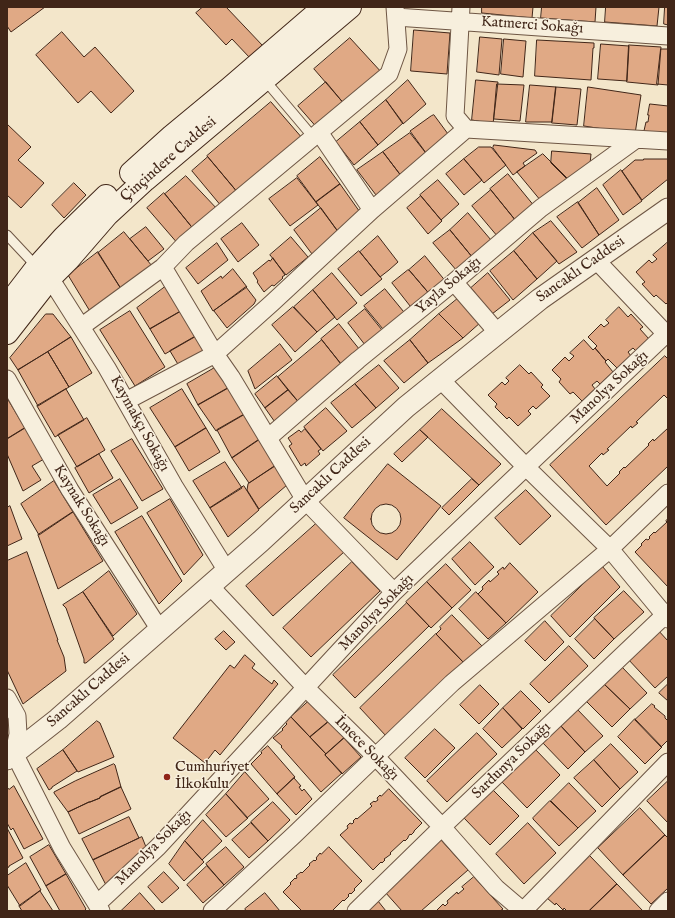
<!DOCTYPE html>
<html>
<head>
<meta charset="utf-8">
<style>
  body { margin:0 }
  #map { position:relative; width:675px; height:918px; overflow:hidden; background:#f3e6ca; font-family:"IM FELL English",serif }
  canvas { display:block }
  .frame { position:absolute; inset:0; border:8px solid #412618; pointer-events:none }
</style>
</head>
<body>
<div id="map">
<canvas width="675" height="918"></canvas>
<div class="frame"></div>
</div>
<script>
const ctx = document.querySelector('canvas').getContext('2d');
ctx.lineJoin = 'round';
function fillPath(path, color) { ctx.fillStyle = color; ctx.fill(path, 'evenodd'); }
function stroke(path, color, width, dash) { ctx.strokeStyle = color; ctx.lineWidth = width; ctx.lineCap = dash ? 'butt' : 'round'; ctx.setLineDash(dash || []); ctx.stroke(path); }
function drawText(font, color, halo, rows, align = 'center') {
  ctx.font = font + ' "IM FELL English",serif'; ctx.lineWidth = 3; ctx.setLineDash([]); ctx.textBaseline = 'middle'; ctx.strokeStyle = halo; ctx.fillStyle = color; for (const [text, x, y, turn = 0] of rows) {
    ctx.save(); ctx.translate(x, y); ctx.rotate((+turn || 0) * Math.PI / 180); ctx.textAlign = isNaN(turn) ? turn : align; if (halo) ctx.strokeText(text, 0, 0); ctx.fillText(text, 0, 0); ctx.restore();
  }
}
const building = new Path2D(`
  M7,7h38l-34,25 -4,-6z
  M203,7h23l37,39 -13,12 -18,-19 -6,6 -30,-32z
  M482,7h51l-1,11 -50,-5z
  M542,7h54l-1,15 -54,-4z
  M606,7h53l-2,19 -52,-4z
  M665,7h3v18l-4,-1z
  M414,30l36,3 -3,41 -36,-3z
  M62,32l22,25 11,-10 39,44 -23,22 -20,-22 -13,12 -42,-48z
  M480,37l22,2 -3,36 -22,-3z
  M350,38l33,36 -37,32 -32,-37z
  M504,39l22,2 -3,36 -22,-3z
  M537,40l57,3v5h-1l-2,32 -56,-4z
  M601,44l28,2 -2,35 -29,-2z
  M629,45l32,2 -3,38 -31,-3z
  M661,49h7v36l-11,-1z
  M408,80l18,24 -23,20 -17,-24z
  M476,80l22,2 -5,42 -21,-4z
  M326,82l19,23 -26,25 -21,-24z
  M497,84l27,1 -4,36 -26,-2z
  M530,85l26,2 -4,35h-26z
  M556,87l25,2 -4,36 -25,-2z
  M588,87l53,8 -6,39 -51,-8z
  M386,100l17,23 -25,22 -18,-23z
  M271,102l32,37 -64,55 -32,-38z
  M650,104l18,2v32l-25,-3 3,-13h2l1,-7h-1z
  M434,115l17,23 -22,19 -19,-26 21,-15z
  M360,122l18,23 -24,20 -18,-23z
  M7,124l24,23 -13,13 26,23 -23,25 -14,-13z
  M410,133l19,24 -27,20 -19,-25z
  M494,145l41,5 2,3 -14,10 2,3 -12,9 -20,-27z
  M479,147h12l15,18 -22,18 -20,-24z
  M552,151l39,3 -1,10 -22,16 -17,-17z
  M383,152l19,25 -26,18 -19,-25z
  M543,154l25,25 -27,22 -24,-29z
  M208,157l30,36 -16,14 -30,-36z
  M320,157l20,27 -24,18 -19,-26z
  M464,159l18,21 -18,15 -18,-21z
  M644,159h24v20l-26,21 -20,-29 13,-11h8z
  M621,170l21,31 -19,14 -20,-30z
  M508,174l27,33 -19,14 -26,-32z
  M186,176l33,35 -24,20 -30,-37z
  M297,178l21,27 -28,21 -21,-27z
  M438,180l21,24 -18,16 -21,-25z
  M74,183l12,12 -22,23 -12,-13z
  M340,184l22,31 -23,18 -23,-31z
  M597,188l22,32 -20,15 -21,-32z
  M491,190l25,31 -18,16 -26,-31z
  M164,193l31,38 -16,14 -32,-37z
  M421,196l21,25 -14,13 -21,-26z
  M578,202l21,33 -17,13 -25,-31z
  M321,208l18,25 -27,21 -18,-24z
  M468,213l23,27 -18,18 -23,-28z
  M551,221l26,31 -18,12 -26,-31z
  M242,223l17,22 -21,17 -17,-23z
  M146,227l18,22 -16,12 -18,-22z
  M450,230l23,28 -16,13 -24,-28z
  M124,232l28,34 -29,26 -25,-39z
  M533,233l24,28 -20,18 -23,-28z
  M378,236l20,26 -9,8 -9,7 -20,-25z
  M291,237l17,20 -22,18 -16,-20z
  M217,243l11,17 -30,24 -12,-16z
  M667,243l1,1v58l-2,2 -10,-9 -2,2 -12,-13 3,-2 -9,-10 13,-12 3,3 5,-4 -4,-4z
  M359,251l23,28 -21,17 -23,-27z
  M514,251l23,28 -24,21 -23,-29z
  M98,252l25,40 -32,21 -23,-38z
  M425,256l22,27 -15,14 -23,-27z
  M273,258l12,17 -3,2 1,1 -9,8 -2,-1 -8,7 -7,-10 1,-1 -5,-8 16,-13 1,1z
  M233,269l14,18 -34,24 -12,-20 20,-15 1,2z
  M408,270h1l23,27 -18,14 -22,-28z
  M332,273l25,30 -20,17 -24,-30z
  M488,273l22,27 -18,14 -21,-26z
  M165,287l16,24 -31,18 -13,-21z
  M246,287l10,13 -2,4 -27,24 -13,-17z
  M385,289l23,28 -21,17 -23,-28z
  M313,290l22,27 -18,15 -23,-25z
  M461,296l20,26 -18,16 -24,-24z
  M293,307l24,25 -22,20 -23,-27z
  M619,307l9,10 3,-3 12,13 -3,2 9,10 -13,12 -3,-3 -5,4 3,4 -14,12 -9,-9 -2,2 -11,-13 2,-2 -9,-9 13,-13 3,3 5,-4 -3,-3z
  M365,309l21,26 -17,15 -21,-27z
  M183,310l15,25 -33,19 -15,-25z
  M130,311l35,56 -30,19 -35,-56z
  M46,314h7l18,23 -53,33 -8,-12z
  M439,314l24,24 -35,25 -18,-23z
  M339,324l25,31 -18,15 -25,-31z
  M198,335l9,15 -28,16 -9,-15z
  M71,337l21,36 -23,14 -21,-35z
  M322,340l22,28 -43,37 -23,-28z
  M410,340l18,23 -24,20 -20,-22z
  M584,340l9,10 2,-2 11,13 -1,1 8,10 -13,12 -3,-3 -5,4 3,4 -13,12 -9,-9 -3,2 -11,-12 2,-3 -9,-9 13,-13 4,4 5,-5 -4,-3z
  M280,344l12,16 -37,29 -7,-18z
  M48,352l21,35 -31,19 -20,-36z
  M665,356l3,3v40l-4,-4 -28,27 2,1 -6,5 -1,-2 -24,23 2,1 -6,5 -1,-2 -13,13 18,20 13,-13 -1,-1 5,-5 1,1 24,-23 -1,-1 5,-5 1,2 14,-13v38l-62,59 -56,-60z
  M379,365l20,23 -23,20 -21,-24z
  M520,365l9,9 2,-2 12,13 -2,2 9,9 -14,13 -3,-3 -5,5 3,3 -13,12 -9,-9 -2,2 -12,-12 2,-3 -9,-9 14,-13 3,3 4,-4 -3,-3z
  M218,366l12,21 -32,18 -11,-21z
  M277,376l11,14 -23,18 -10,-14z
  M355,384l21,24 -24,20 -21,-25z
  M230,387l15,27 -29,17 -18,-26z
  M66,389l18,31 -29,17 -18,-31z
  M182,389l24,39 -31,19 -25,-39z
  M288,390l13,15 -24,20 -12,-17z
  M7,398l18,30 -18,11z
  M326,408l21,23 -24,20 -19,-24z
  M442,409l59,55 -22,21 -59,-55z
  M245,414l15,25 -28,19 -15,-28z
  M87,418l18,32 -28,17 -19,-32z
  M25,428l19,31 -12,7 9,14 -18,11 -16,-37v-15z
  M206,428l14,24 -31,19 -14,-24z
  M305,429l16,20 -3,2 2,3 -14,12 -1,-3 -4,3 -12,-20 3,-2 -4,-6 11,-8 2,2z
  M420,430l8,7 -26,25 -8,-8z
  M132,439l31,50 -21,12 -31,-50z
  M260,439l15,27 -26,17 -17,-25z
  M99,454l14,24 -24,15 -14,-25z
  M225,462l17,26 -32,20 -17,-27z
  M388,464l53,42 -44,54 -53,-42z
  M275,466l12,19 -28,24 -12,-19 1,-6z
  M120,479l18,29 -27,16 -18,-29z
  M472,479l7,6 -30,30 -7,-7z
  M54,481l19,31 -34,23 -18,-31z
  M244,486l15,24 -31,27 -18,-29z
  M526,490l25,26 -31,29 -25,-27z
  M170,499l33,56 -19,20 -37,-62z
  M371 519a15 15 0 1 1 30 0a15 15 0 1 1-30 0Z
  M10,506l12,33 -15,7v-38z
  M73,512l30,49 -45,28 -20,-54z
  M142,516l40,65 -23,23 -44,-72z
  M668,519v68l-33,-35 7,-7 -1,-1 5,-5 2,1 2,-2 -1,-1 5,-5 1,1 12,-11 -1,-1z
  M317,523l27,29 -71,64 -27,-30z
  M470,542l24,25 -19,18 -23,-26z
  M27,552l31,88h-1l7,17 2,14 -43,33 -16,-34v-109z
  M352,562l28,29 -69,66 -28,-29z
  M510,563l28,29 -32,31 -28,-29 5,-5 -1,-2 7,-7 1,2 9,-8 -2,-2 6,-5 1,2z
  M446,564l25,26 -19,18 -25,-26z
  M602,566l18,21 -50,50 -19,-21z
  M109,571l28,43 -24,22 -30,-44z
  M427,582l25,26 -21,20 -25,-26z
  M624,591l20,21 -30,27 -20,-21z
  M83,592l31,47 -28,24h-2v-4l-18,-51 -3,-3z
  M476,592l30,31 -18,16 -29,-30z
  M407,603l22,23 -74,72 -22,-23z
  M452,615l30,31 -18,17 -28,-29 5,-5 -1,-2z
  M595,619l19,20 -20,20 -19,-20z
  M545,621l19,21 -19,19 -20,-20z
  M657,629l11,12v35l-13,12 -28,-30z
  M224,631l11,11 -9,8 -11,-11z
  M436,634l28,29 -77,74 -27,-29z
  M569,646l19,20 -39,37 -19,-19z
  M245,655l10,9 -3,4 20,16 2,-4 4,4 -58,71 -5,-5 -10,13 -32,-25 57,-73 4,3z
  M621,666l26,27 -17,16 -27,-26z
  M603,683l27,26 -18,18 -27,-27z
  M668,684v17l-9,-8z
  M480,685l19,19 -20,20 -19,-19z
  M521,691l20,20 -18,18 -20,-21z
  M309,701l19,21 -18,15 -19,-20z
  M652,704l3,2 -1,1 11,9v2l3,3v19l-7,7 -26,-27z
  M503,708l19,21 -20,19 -19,-19z
  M576,708l27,28 -18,16 -25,-27z
  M291,717l35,37 -1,1 17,18 -21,19 -40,-45 1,-1 -9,-8 10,-8 -1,-1 5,-5 -1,-1z
  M635,719l27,28 -17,17 -27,-27z
  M97,721l3,2 14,34 -36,15 -15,-22z
  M328,722l16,16 -18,16 -16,-17z
  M560,725l25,27 -17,17 -26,-27z
  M435,729l20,19 -30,30 -20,-20z
  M477,733l20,21 -50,48 -20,-21z
  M344,738l17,19 -19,17 -17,-19z
  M611,744l27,28 -18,17 -26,-29z
  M268,746l27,31 -18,17 -26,-30 11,-11 -1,-1z
  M535,749l25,26 -33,33 -26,-27z
  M63,750l14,21 -25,16v1l-3,2 -12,-21z
  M594,760l26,29 -18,18 -28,-29z
  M114,764l1,1 6,22 -21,10v1l-10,4h-1l-21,10 -14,-19v-1l21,-11z
  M245,772l24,27 -22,19 -21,-24z
  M294,778l7,8 -2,1 3,4 2,-2 8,10 -16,16 -19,-21z
  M668,781v42l-21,-22z
  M569,783l27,28 -18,17 -27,-27z
  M14,786l29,53 -19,10 -11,-21 -2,2 -4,-7v-35l2,1z
  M121,787l10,22 -52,25 -11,-22 21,-10h1l10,-4v-1z
  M389,789l33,34 -8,8v1l-3,3 -1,-1 -2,3v1l-3,3 -1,-1 -14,13 1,1 -4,3 -3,2 1,1 -3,3 -1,-1 -8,8 -33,-35 8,-7 -1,-2 3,-3 2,1 2,-2 -1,-1 3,-3 1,1 15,-13 -2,-2 4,-3 1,1 3,-2 -1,-2 3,-3 1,1z
  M493,790l26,26 -29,29 -26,-27z
  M226,794l22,24 -22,19 -20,-22z
  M550,801l28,27 -19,18 -26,-27v-1z
  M273,802l17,18 -22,21 -17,-19z
  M640,808l25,27 -42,40 -25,-27z
  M129,817l10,21 -46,22 -11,-21z
  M203,820l19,21 -20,19 -17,-19z
  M251,823l17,18 -19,17 -17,-18z
  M528,823l28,30 -32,31 -28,-30z
  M7,828l16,30 -14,8v1l-2,1z
  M665,835l3,3v50l-17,16 -28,-29z
  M142,837l4,10 -40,38 -13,-25z
  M441,840l27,30 -47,41h-19l-17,-19z
  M185,841l19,21 -20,19 -15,-17z
  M49,845l17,29 -20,12 -16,-29z
  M226,847l18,20 -20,18 -18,-21z
  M329,847l33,34 -8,8 1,1 -4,4 -1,-1 -2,2 1,1 -5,5 -1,-1 -11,11h-30l-19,-19 8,-8 -1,-1 5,-5 1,1 1,-2 -1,-1 5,-4 1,1 8,-8 -1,-1 5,-4 1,1 2,-2 -1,-1 4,-5 1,1z
  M590,856l27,28 -28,27h-22l-3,-3 -1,2 -7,-7 -1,2 -8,-7z
  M26,863l15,27 -21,16 -13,-21v-9z
  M207,866l17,19 -21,18 -16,-18z
  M164,872l15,16 -17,15 -14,-16z
  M66,874l20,35 -2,2h-24l-14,-25z
  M474,877l29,32 -3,2h-64l7,-7 2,2 3,-3 -1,-2 10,-9 1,2 6,-5 -2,-2z
  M617,884l26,27h-54z
  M40,891l13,20h-31l-3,-5z
  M140,893l15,17 -2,1h-32z
  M265,893l15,18h-34l-1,-2z
  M378,901l8,10h-19z`);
fillPath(building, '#e0a985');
stroke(building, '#412618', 1);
const service = new Path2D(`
  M264,79l49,58
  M7,235l30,32`);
const minor = new Path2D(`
  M461,7l-6,109 11,13 202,12
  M396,17l272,19
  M319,132l53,78
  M596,260l72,76
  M163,267l52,87 16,23 74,123 89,92
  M50,278l57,90 67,118 53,85
  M454,282l44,51
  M81,327l82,-60 23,-24 203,-169 9,-25 -3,-42
  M7,379l63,111 90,140
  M440,379l86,88 84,82 58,70
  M126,401l89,-47 57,-51 100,-93 94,-81
  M268,438l90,-78 96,-78 87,-74 94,-68
  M210,586l96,102 70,69 66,70 54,61 27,23
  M7,698l10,18 1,18 -4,19 48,95 39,63
  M97,904l61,-57 236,-255 274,-260
  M212,911l82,-76 158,-152 158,-134 58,-56
  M356,911l86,-84 226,-215
  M523,911l145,-149
  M658,911l10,-10`);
const tertiary = new Path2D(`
  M7,759l51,-40 203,-178 145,-134 134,-108 128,-90`);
const secondary = new Path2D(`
  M131,173l41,-37 58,-48 94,-81
  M7,306l30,-39 27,-30 42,-41
  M7,333l43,-55 18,-18 39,-45 38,-35 205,-173`);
stroke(service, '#6e5644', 11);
stroke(minor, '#6e5644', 19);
stroke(tertiary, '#6e5644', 23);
stroke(secondary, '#412618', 24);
stroke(service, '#f7efdd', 9);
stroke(minor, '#f7efdd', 17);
stroke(tertiary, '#f7efdd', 21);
stroke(secondary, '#f7efdd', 22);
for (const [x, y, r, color] of [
  [167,777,4,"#8f2418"]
]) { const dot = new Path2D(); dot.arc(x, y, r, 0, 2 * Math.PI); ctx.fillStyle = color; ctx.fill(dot); stroke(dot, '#f7efdd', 1.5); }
drawText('15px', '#412618', '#f7efdd', [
  ["Katmerci Sokağı",532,26,4],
  ["Çinçindere Caddesi",169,160,-41],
  ["Sancaklı Caddesi",581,270,-35],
  ["Yayla Sokağı",449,286,-40],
  ["Manolya Sokağı",610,388,-43],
  ["Kaymakçı Sokağı",139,424,61],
  ["Sancaklı Caddesi",331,476,-43],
  ["Kaynak Sokağı",81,506,58],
  ["Manolya Sokağı",377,613,-46],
  ["Sancaklı Caddesi",89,691,-41],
  ["İmece Sokağı",366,749,45],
  ["Sardunya Sokağı",512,761,-44],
  ["Manolya Sokağı",154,848,-45]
]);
drawText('15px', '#412618', '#f7efdd', [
  ["Cumhuriyet",175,768],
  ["İlkokulu",175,785]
], 'left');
</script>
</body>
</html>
